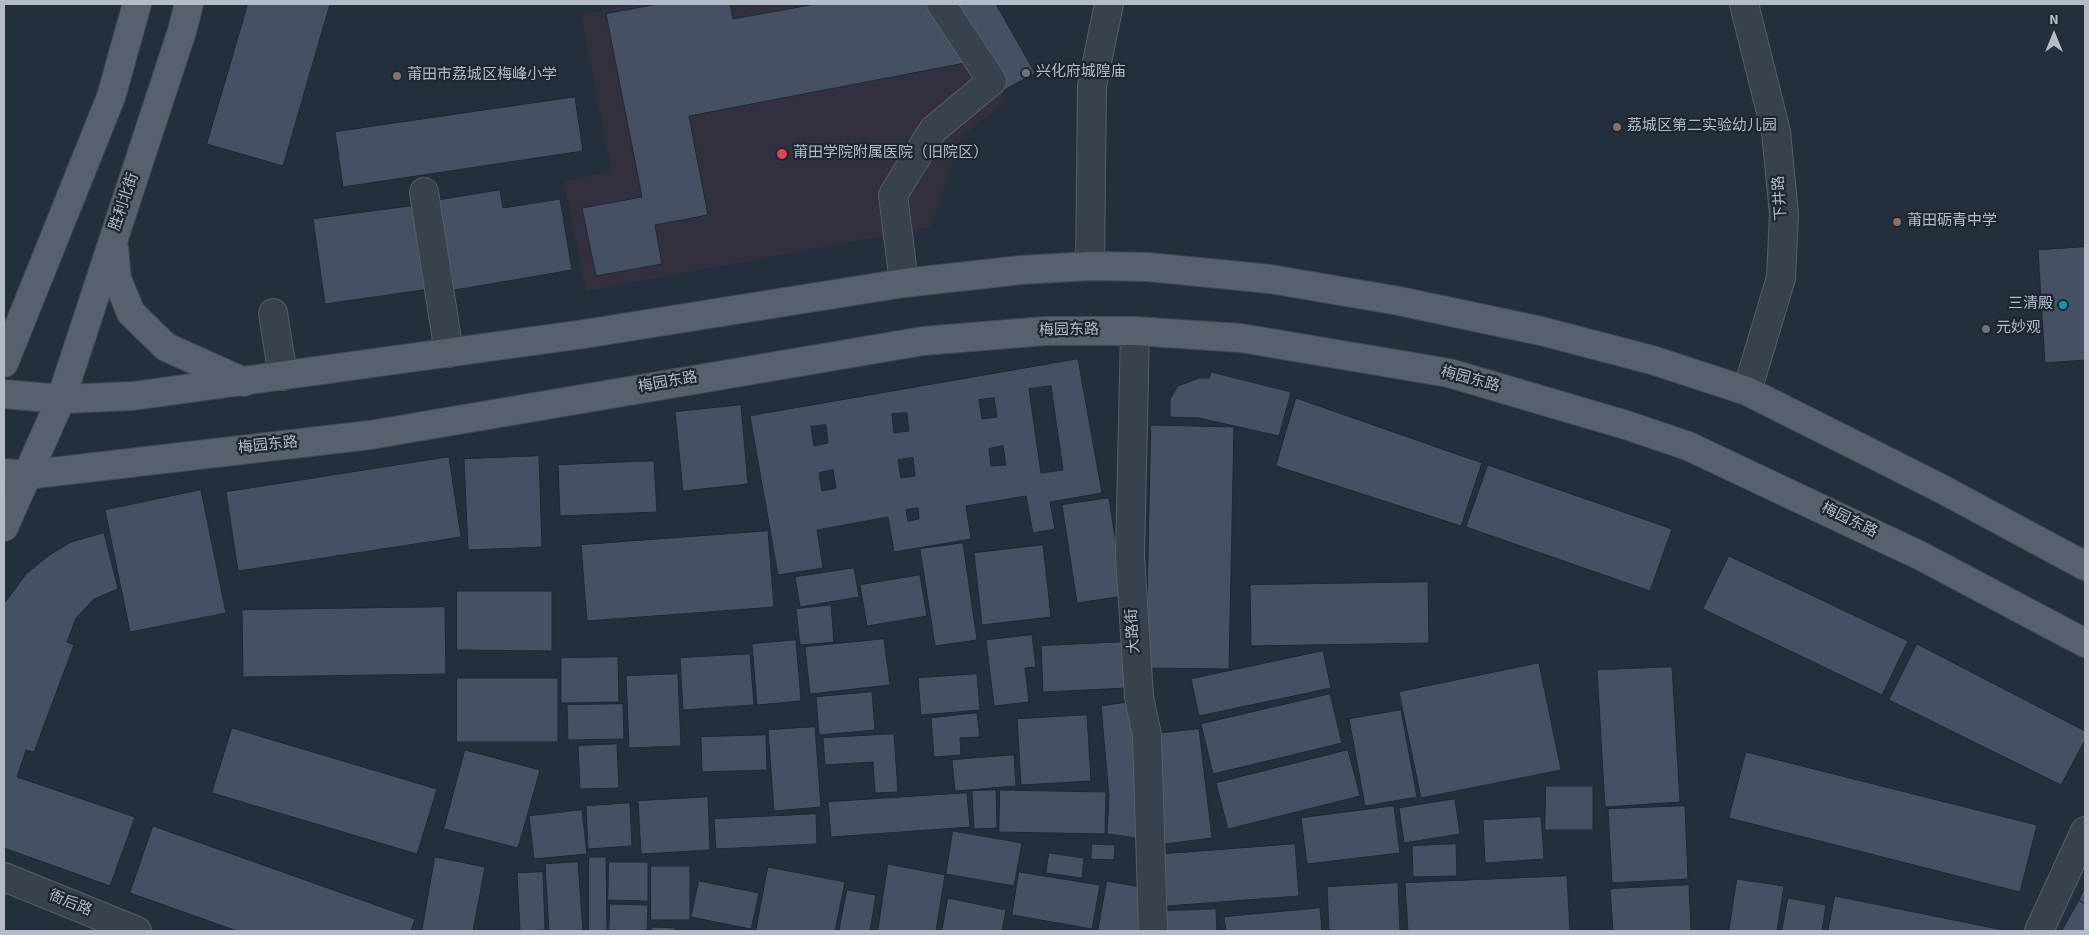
<!DOCTYPE html>
<html>
<head>
<meta charset="utf-8">
<style>
  body { margin:0 }
  #map { position:relative; width:2089px; height:935px; overflow:hidden; background:#242f3e; font-family:"Source Sans 3",sans-serif }
  canvas { display:block }
  .frame { position:absolute; inset:0; border:5px solid #b4bcc9; pointer-events:none }
  .north { position:absolute; left:2029px; top:10px; width:50px; height:50px; -webkit-text-stroke:4px #1d2633; paint-order:stroke; rotate:0deg; font-size:14px; font-weight:700; line-height:20px; text-align:center; color:#b4bcc9 }
  .north::after { content:''; display:block; margin:auto; width:18px; height:22px; background:#b4bcc9; clip-path:polygon(50% 0,100% 100%,50% 72%,0 100%) }
</style>
</head>
<body>
<div id="map">
<canvas width="2089" height="935"></canvas>
<div class="frame"></div>
<div class="north">N</div>
</div>
<script>
const ctx = document.querySelector('canvas').getContext('2d');
ctx.lineJoin = 'round';
function fillPath(path, color) { ctx.fillStyle = color; ctx.fill(path, 'evenodd'); }
function stroke(path, color, width, dash) { ctx.strokeStyle = color; ctx.lineWidth = width; ctx.lineCap = dash ? 'butt' : 'round'; ctx.setLineDash(dash || []); ctx.stroke(path); }
function drawText(font, color, halo, rows, align = 'center') {
  ctx.font = font + ' "Source Sans 3","Noto Sans SC",sans-serif'; ctx.lineWidth = 4.5; ctx.setLineDash([]); ctx.textBaseline = 'middle'; ctx.strokeStyle = halo; ctx.fillStyle = color; for (const [text, x, y, turn = 0] of rows) {
    ctx.save(); ctx.translate(x, y); ctx.rotate((+turn || 0) * Math.PI / 180); ctx.textAlign = isNaN(turn) ? turn : align; if (halo) ctx.strokeText(text, 0, 0); ctx.fillText(text, 0, 0); ctx.restore();
  }
}
fillPath(new Path2D(`
  M635,4h303l68,98 -45,34 -30,91 -345,64 -22,-110 48,-9 -31,-157z`), '#32303f');
const building = new Path2D(`
  M248,4h82l-47,162 -76,-22z
  M658,4h72l3,15 83,-15h180l39,69 -49,27 -21,-37 -276,53 19,99 -53,10 7,39 -66,12 -14,-68 60,-11 -36,-183z
  M575,97l8,54 -240,36 -8,-55z
  M500,190l3,18 57,-9 12,71 -123,21 -16,-90z
  M419,205l11,84 -105,15 -12,-85z
  M2085,247v113l-40,3 -7,-113z
  M1078,359l24,134 -52,9 5,27 -22,4 -7,-37 -60,10 5,33 -77,13 -6,-35 -71,13 6,38 -45,7 -28,-159zM1051,386l12,84 -22,3 -12,-84zM994,398l3,19 -15,2 -3,-19zM907,413l2,18 -15,2 -2,-19zM826,425l2,18 -14,3 -3,-19zM1003,446l3,19 -15,1 -2,-17zM913,458l2,18 -14,2 -3,-18zM833,470l3,18 -14,3 -3,-18zM918,508l1,11 -11,2 -2,-11z
  M1211,372l80,20 -12,44 -80,-18 -29,-1v-18l8,-13 21,-8h10z
  M1296,398l186,65 -21,63 -185,-60z
  M741,405l7,79 -65,7 -8,-79z
  M1151,425l83,2 -5,242 -83,-1z
  M539,456l3,91 -74,3 -4,-91z
  M449,457l12,80 -223,34 -12,-79z
  M654,461l3,51 -97,4 -2,-51z
  M1488,465l184,64 -22,62 -184,-64z
  M201,490l25,123 -96,19 -25,-122z
  M1109,498l15,98 -47,7 -15,-98z
  M768,531l6,76 -187,14 -6,-76z
  M104,533l14,56 -24,10 -18,19 -9,24 7,3 -40,107 -8,-2 -9,27 118,40 -25,69 -106,-38v-244l22,-30 22,-18 23,-14z
  M963,543l14,97 -42,6 -15,-97z
  M1043,545l8,72 -69,8 -8,-72z
  M1729,556l179,85 -26,54 -179,-86z
  M854,568l5,29 -59,10 -5,-30z
  M920,575l7,41 -60,10 -7,-41z
  M1428,582l1,61 -178,3 -1,-61z
  M457,591h95v60l-95,-1z
  M831,605l3,37 -34,3 -4,-36z
  M445,607l1,67 -203,3 -1,-67z
  M1032,635l4,32 -11,1 4,34 -35,4 -8,-66z
  M884,639l6,46 -80,9 -5,-47z
  M796,640l5,61 -44,4 -5,-61z
  M1123,642l3,46 -83,4 -2,-46z
  M1917,644l168,87v9l-24,45 -172,-85z
  M1323,651l8,37 -132,28 -8,-37z
  M750,654l4,51 -71,5 -3,-52z
  M618,657l1,45 -58,1v-45z
  M1539,663l22,107 -140,28 -22,-106z
  M1672,667l8,135 -75,5 -8,-137z
  M678,674l3,72 -52,2 -3,-72z
  M977,674l3,36 -59,5 -3,-37z
  M457,678h101v64h-101z
  M872,692l3,38 -56,5 -3,-38z
  M1330,694l12,49 -129,31 -12,-50z
  M1131,702l8,90 -2,46 -30,-4 2,-38 -8,-90z
  M623,704l1,35 -56,1 -1,-35z
  M1401,710l16,87 -52,9 -16,-87z
  M977,713l3,24 -20,1 1,17 -27,2 -3,-39z
  M1087,715l4,66 -70,4 -4,-66z
  M815,727l6,80 -47,4 -6,-81z
  M232,728l205,61 -20,65 -205,-61z
  M1199,729l13,109 -47,6 -13,-110z
  M894,734l4,58 -23,1 -2,-31 -48,3 -2,-27z
  M766,735l1,35 -65,2 -1,-35z
  M617,744l2,44 -39,1 -2,-43z
  M465,750l75,20 -22,78 -74,-19z
  M1348,750l12,46 -132,33 -12,-46z
  M1746,752l291,73 -17,67 -291,-74z
  M1014,755l2,31 -61,5 -3,-31z
  M1546,786h47v44h-48z
  M996,790l1,38 -23,1 -2,-38z
  M1000,790l106,2 -1,42 -106,-2z
  M967,793l3,34 -139,10 -3,-35z
  M708,797l2,53 -69,4 -3,-53z
  M1455,799l5,35 -56,9 -5,-35z
  M630,803l2,43 -44,3 -2,-43z
  M1394,806l6,47 -93,11 -6,-46z
  M1685,806l3,73 -76,4 -4,-74z
  M582,810l5,44 -53,5 -5,-43z
  M816,814l1,30 -101,5 -2,-30z
  M1541,817l3,42 -59,4 -2,-43z
  M153,826l262,93 -4,12h-174l-107,-38z
  M953,831l69,12 -8,43 -68,-12z
  M1092,844l23,1 -1,15 -23,-1z
  M1295,844l4,52 -132,10 -3,-52z
  M1456,844l1,32 -44,1 -1,-31z
  M1049,853l35,5 -2,20 -36,-5z
  M435,857l50,10 -12,64h-51z
  M589,857h17l1,74h-18z
  M578,862l5,69h-34l-4,-67z
  M609,862h39v39l-40,-1z
  M888,864l57,11 -9,56h-58z
  M651,866h39v54h-39z
  M768,867l77,15 -10,49h-79z
  M543,872l2,58 -25,1 -3,-58z
  M1019,872l81,13 -8,44 -80,-14z
  M1567,876l3,55h-162l-3,-48z
  M1737,879l47,7 -7,45h-48z
  M699,881l60,12 -8,36 -60,-12z
  M1107,881l39,7 -7,43h-41z
  M1398,883l2,48h-71l-2,-44z
  M1689,885l2,46h-78l-3,-42z
  M2085,888v16l-6,-4z
  M847,890l29,5 -6,36h-31z
  M1835,896l168,34v1h-175z
  M948,898l58,12 -4,21h-60z
  M1788,898l38,7 -4,26h-40z
  M2079,900l6,4v27h-23z
  M610,904l38,1 -1,26h-38z
  M1320,908l2,23h-96l-2,-14z
  M1216,909l1,22h-51l-1,-20z
  M652,927l23,1v3h-23z`);
fillPath(building, '#455162');
stroke(building, '#1f2835', 1);
const minor = new Path2D(`
  M1744,4l32,128 8,82 -3,64 -34,113
  M424,192l25,161
  M1090,266l2,-180 17,-82
  M904,283l-11,-88 40,-65 59,-49 -51,-77
  M273,313l10,63
  M1135,331l-5,225 9,141 8,38 6,196
  M4,877l133,54
  M2039,931l46,-100`);
const major = new Path2D(`
  M114,248l3,31 14,34 35,34 78,35
  M4,363l107,-266 26,-93
  M4,394l57,5 72,-3 451,-62 320,-51 117,-13 69,-4 58,1 122,12 129,22 142,30 111,29 95,31 193,97 145,78
  M4,473l22,2 344,-40 553,-94 122,-10h90l106,7 208,35 177,52 62,21 233,110 164,87
  M4,527l57,-128 121,-368 7,-27`);
stroke(minor, '#565f6c', 30);
stroke(major, '#414a57', 30);
stroke(minor, '#38414e', 28);
stroke(major, '#56606e', 28);
for (const [x, y, r, color] of [
  [1026,73,5,"#6b7280"],
  [397,76,5,"#8d6e63"],
  [1617,127,5,"#8d6e63"],
  [782,154,6,"#e0444e"],
  [1897,222,5,"#8d6e63"],
  [2063,305,5,"#0f9aa8"],
  [1986,329,5,"#6b7280"]
]) { const dot = new Path2D(); dot.arc(x, y, r, 0, 2 * Math.PI); ctx.fillStyle = color; ctx.fill(dot); stroke(dot, '#1d2633', 2); }
drawText('15px', '#b4bcc9', '#1d2633', [
  ["兴化府城隍庙",1036,73],
  ["莆田市荔城区梅峰小学",407,76],
  ["荔城区第二实验幼儿园",1627,127],
  ["莆田学院附属医院（旧院区）",793,154],
  ["莆田砺青中学",1907,222],
  ["三清殿",2053,305,"right"],
  ["元妙观",1996,329]
], 'left');
drawText('15px', '#b4bcc9', '#1d2633', [
  ["下井路",1781,198,-94],
  ["胜利北街",125,202,-71],
  ["梅园东路",1069,331,-1],
  ["梅园东路",1470,380,15],
  ["梅园东路",668,383,-10],
  ["梅园东路",268,446,-6],
  ["梅园东路",1849,521,26],
  ["大路街",1134,631,-94],
  ["衙后路",70,904,22]
]);
</script>
</body>
</html>
